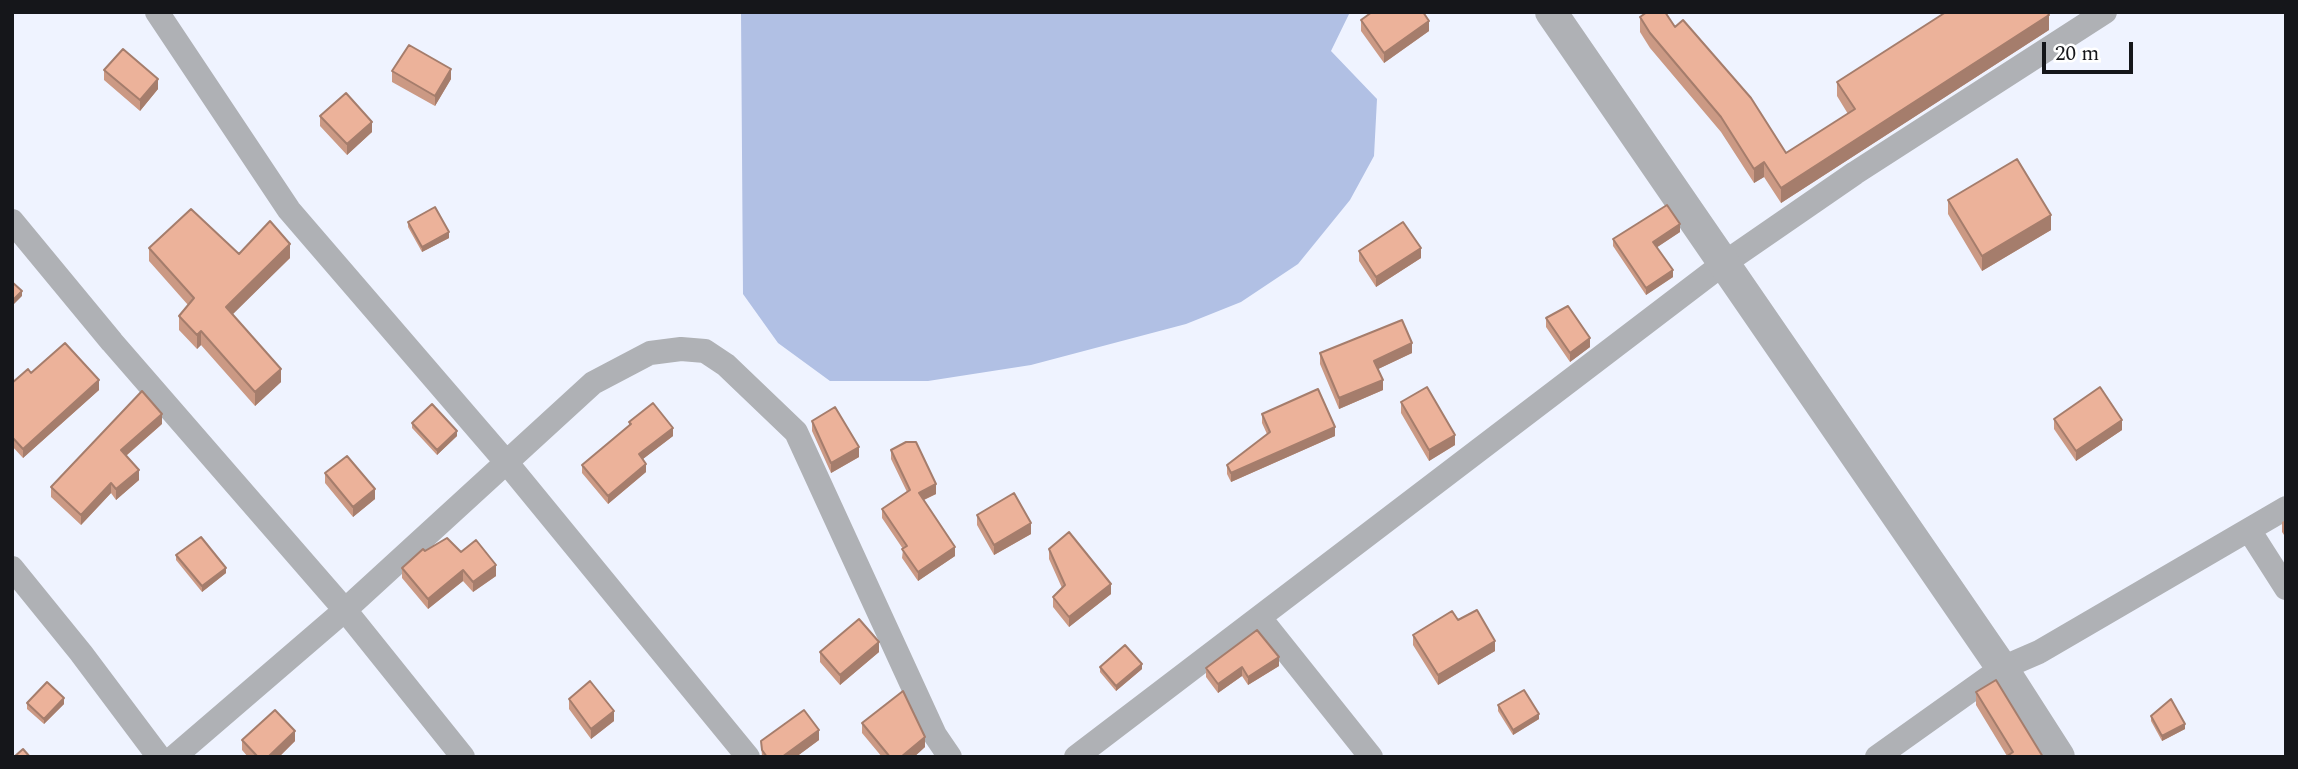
<!DOCTYPE html>
<html>
<head>
<meta charset="utf-8">
<style>
  body { margin:0 }
  #map { position:relative; width:2298px; height:769px; overflow:hidden; background:#eff3ff; font-family:Spectral,serif }
  canvas { display:block }
  .frame { position:absolute; inset:0; border:14px solid #15161a; pointer-events:none }
  .scale { position:absolute; left:2042px; top:42px; width:91px; height:32px; box-sizing:border-box; border:4px solid #15161a; border-top:0; padding-left:9px; font-size:21px; line-height:24px; white-space:nowrap; color:#15161a; -webkit-text-stroke:5px #fff; paint-order:stroke }
</style>
</head>
<body>
<div id="map">
<canvas width="2298" height="769"></canvas>
<div class="frame"></div>
<div class="scale">20 m</div>
</div>
<script>
const ctx = document.querySelector('canvas').getContext('2d');
ctx.lineJoin = 'round';
function fillPath(path, color) { ctx.fillStyle = color; ctx.fill(path, 'evenodd'); }
function stroke(path, color, width, dash) { ctx.strokeStyle = color; ctx.lineWidth = width; ctx.lineCap = dash ? 'butt' : 'round'; ctx.setLineDash(dash || []); ctx.stroke(path); }
fillPath(new Path2D(`
  M741,12h609l-19,39 46,48 -3,57 -24,44 -52,64 -57,38 -55,22 -155,41 -103,16h-98l-52,-38 -35,-49z`), '#b1c0e4');
stroke(new Path2D(`
  M157,12l132,198 218,253 241,294
  M12,221l100,121 233,268 118,147
  M2249,530l37,58
  M12,568l69,85 78,104
  M1260,618l111,139
  M174,757l171,-147 248,-227 57,-30 31,-4 24,2 21,14 70,67 139,303 15,22
  M1076,757l647,-493 132,-91 250,-161
  M1877,757l125,-89 37,-16 247,-144`), '#afb1b5', 24);
stroke(new Path2D(`
  M1551,12l451,656 57,89`), '#afb1b5', 32);
fillPath(new Path2D(`
  M1640,17l35,10 111,126 62,-39 -11,-18v-14l212,-52 -268,173 -17,-26 -10,6 -33,-51 -71,-84 -10,-16z
  M1361,20l68,11 -45,32 -23,-32z
  M104,70l54,19 -18,22 -36,-31z
  M392,71l59,8 -16,27 -43,-24z
  M320,116l52,16 -25,23 -27,-29z
  M1948,200l103,30 -69,41 -34,-57z
  M408,222l41,16 -27,14 -14,-25z
  M1680,232l-23,15 16,30 -27,18 -33,-49v-7z
  M149,248l141,10 -58,56 49,68 -26,24 -54,-61 -4,4 -18,-19v-14l9,-11 -39,-44z
  M1359,251l62,7 -45,29 -17,-26z
  M1546,318l44,29 -20,15 -24,-35z
  M1320,353h92l-34,16 5,21 -44,19 -19,-45z
  M31,373l68,17 -76,68 -11,-12v-63z
  M1401,402l54,43 -26,16 -28,-48z
  M1262,414l73,22 -104,46 -4,-8v-9l40,-31 -5,-11z
  M2054,419l68,11 -46,31 -22,-32z
  M812,421l47,36 -28,16 -19,-42z
  M629,422l44,14 -30,23 3,13 -38,32 -26,-31v-8l47,-40z
  M412,423l45,13 -20,19 -25,-27z
  M162,424l-36,32 13,24 -23,20 -5,-7 -30,32 -30,-28v-10z
  M891,450l45,44 -12,6 31,56 -37,25 -16,-23 1,-9 -21,-31v-9l25,-17 -16,-33z
  M325,473l50,26 -22,18 -28,-34z
  M977,515l54,19 -37,21 -17,-30z
  M2286,520v18l-4,-6v-10z
  M1049,549l62,45 -42,33 -16,-20v-10l9,-9 -13,-29z
  M425,551l36,1 35,24 -23,16 -10,-11 -35,28 -26,-31v-10z
  M176,555l50,18 -24,19 -26,-32z
  M1458,620l37,31 -57,34 -25,-40v-10z
  M820,652h59l-39,33 -20,-23z
  M1279,666l-31,19 -6,-9 -24,17 -12,-16v-9z
  M1100,667l42,2 -26,22 -16,-19z
  M1976,692l67,65 -36,-1 -31,-51z
  M569,699l45,22 -23,18 -22,-30z
  M27,703l37,1 -20,20 -17,-15z
  M1498,705l41,14 -26,16 -15,-24z
  M2151,716l34,13 -23,12 -11,-20z
  M862,723l63,24 -11,10h-32l-20,-24z
  M242,740l53,1 -16,16h-31l-6,-7z
  M819,740l-23,17h-34l-1,-16z`), '#cb9984');
fillPath(new Path2D(`
  M2049,15v15l-268,173v-15z
  M1429,21v10l-45,32v-10z
  M451,69v10l-16,27v-10z
  M158,79v10l-18,22v-11z
  M372,122v10l-25,23v-11z
  M1764,162v15l-10,6v-14z
  M2051,215v15l-69,41v-15z
  M1680,224v8l-27,18v-8z
  M449,232v6l-27,14v-5z
  M290,244v14l-64,63v-14z
  M1421,248v10l-45,29v-10z
  M1673,270v7l-27,18v-7z
  M22,291v5l-10,10v-5z
  M201,331v14l-4,4v-14z
  M1590,338v9l-20,15v-9z
  M1412,343v10l-38,18v-10z
  M281,369v13l-26,24v-14z
  M99,380v10l-76,68v-9z
  M1383,380v10l-44,19v-11z
  M162,414v10l-41,36v-10z
  M2122,420v10l-46,31v-10z
  M1335,427v9l-104,46v-9z
  M673,428v8l-34,26v-8z
  M457,431v5l-20,19v-5z
  M1455,435v10l-26,16v-11z
  M859,447v10l-28,16v-10z
  M646,464v8l-38,32v-8z
  M139,470v10l-23,20v-11z
  M111,483v10l-30,32v-10z
  M936,484v10l-17,8v-9z
  M375,489v10l-22,18v-10z
  M1031,523v11l-37,21v-10z
  M955,547v9l-37,25v-9z
  M496,565v11l-23,16v-10z
  M226,568v5l-24,19v-6z
  M463,570v11l-35,28v-10z
  M1111,584v10l-42,33v-10z
  M1495,641v10l-57,34v-10z
  M879,642v10l-39,33v-10z
  M1279,657v9l-31,19v-8z
  M1142,664v5l-26,22v-5z
  M1242,667v9l-24,17v-9z
  M64,698v6l-20,20v-5z
  M614,711v10l-23,18v-10z
  M1539,714v5l-26,16v-5z
  M2185,724v5l-23,12v-5z
  M819,730v10l-23,17h-14z
  M295,731v10l-16,16h-11z
  M925,737v10l-11,10h-13z`), '#a57d6c');
const building = new Path2D(`
  M1372,12h51l6,9 -45,32 -23,-33z
  M1647,12h18l10,15 8,-7 68,78 35,55 69,-44 -18,-27 109,-70h101l2,3 -268,173 -17,-26 -10,7 -33,-52 -71,-84 -10,-16z
  M409,45l42,24 -16,27 -43,-25z
  M123,49l35,30 -18,21 -36,-30z
  M346,93l26,29 -25,22 -27,-28z
  M2017,159l34,56 -69,41 -34,-56z
  M1667,205l13,19 -27,18 20,28 -27,18 -33,-49z
  M435,207l14,25 -27,15 -14,-25z
  M191,209l48,45 31,-33 20,23 -64,63 55,62 -26,23 -54,-61 -4,4 -18,-19 15,-18 -45,-50z
  M1403,222l18,26 -45,29 -17,-26z
  M12,282l10,9 -10,10z
  M1568,306l22,32 -20,15 -24,-35z
  M1402,320l10,23 -38,18 9,19 -44,18 -19,-45z
  M65,343l34,37 -76,69 -11,-12v-54l16,-14 3,4z
  M1427,387l28,48 -26,15 -28,-48z
  M2100,387l22,33 -46,31 -22,-32z
  M1318,389l17,38 -104,46 -4,-8 43,-33 -8,-18z
  M142,391l20,23 -41,36 18,20 -23,19 -5,-6 -30,32 -30,-28z
  M653,403l20,25 -34,26 7,10 -38,32 -26,-31 49,-41 -2,-2z
  M432,404l25,27 -20,19 -25,-27z
  M835,407l24,40 -28,16 -19,-42z
  M906,442h10l20,42 -17,9 36,54 -37,25 -16,-23 5,-3 -25,-37 28,-19 -19,-40z
  M347,456l28,33 -22,18 -28,-34z
  M1014,493l17,30 -37,22 -17,-30z
  M1069,532l42,52 -42,33 -16,-20 12,-12 -16,-36z
  M201,537l25,31 -24,18 -26,-31z
  M447,538l14,14 15,-12 20,25 -23,17 -10,-12 -35,29 -26,-31 21,-19 2,2z
  M1477,610l18,31 -57,34 -25,-40 39,-24 6,9z
  M859,619l20,23 -39,33 -20,-23z
  M1257,630l22,27 -31,20 -6,-10 -24,17 -12,-16z
  M1125,645l17,19 -26,22 -16,-19z
  M1996,680l47,77h-37l7,-5 -37,-60z
  M590,681l24,30 -23,18 -22,-30z
  M47,682l17,16 -20,21 -17,-16z
  M1524,690l15,24 -26,16 -15,-25z
  M903,691l22,46 -24,20h-11l-28,-34z
  M2171,699l14,25 -23,12 -11,-20z
  M275,710l20,21 -27,26h-10l-16,-17z
  M804,710l15,20 -37,27h-15l-5,-7 -1,-9z
  M23,749l7,8h-16z`);
fillPath(building, '#ecb29a');
stroke(building, '#a57d6c', 2);
</script>
</body>
</html>
